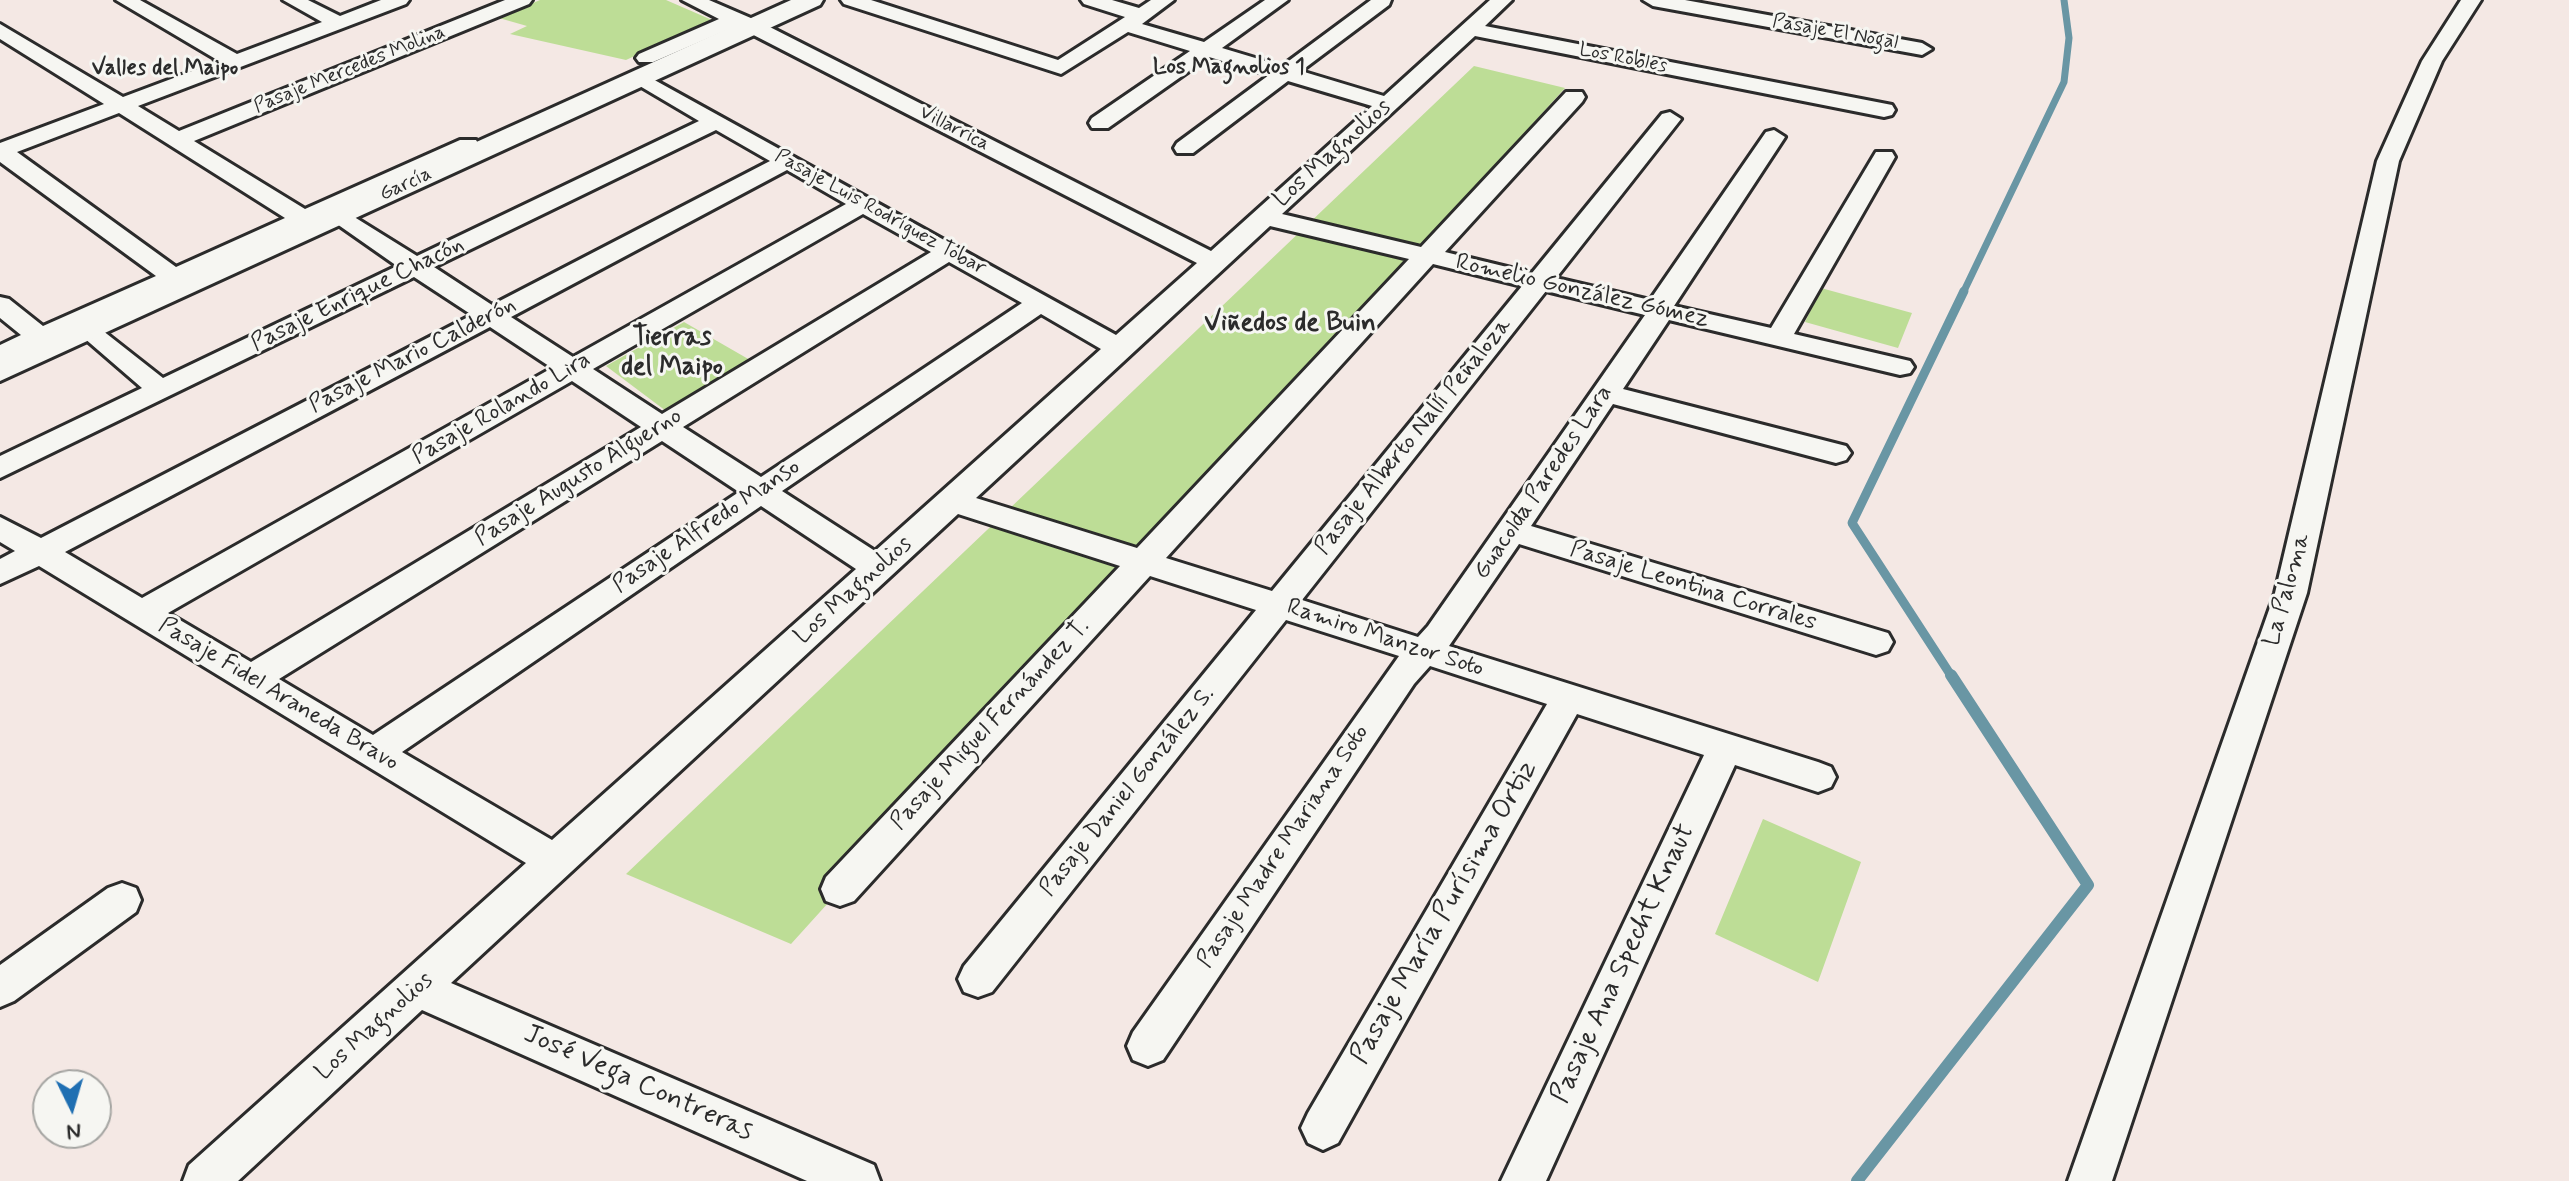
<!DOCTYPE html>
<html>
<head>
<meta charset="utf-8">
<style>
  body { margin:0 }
  #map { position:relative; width:2569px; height:1181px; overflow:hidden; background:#f4e8e4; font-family:Mynerve,sans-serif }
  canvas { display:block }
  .north { position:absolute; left:32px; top:1069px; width:80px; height:80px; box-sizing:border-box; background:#f6f6f2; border:2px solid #a5a5a2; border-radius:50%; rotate:175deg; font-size:22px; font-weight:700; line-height:32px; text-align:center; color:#2b2b2b }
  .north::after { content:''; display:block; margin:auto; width:28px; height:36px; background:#1f6fb2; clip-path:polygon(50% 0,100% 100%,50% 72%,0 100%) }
</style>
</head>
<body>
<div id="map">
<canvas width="2569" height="1181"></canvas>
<div class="north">N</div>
</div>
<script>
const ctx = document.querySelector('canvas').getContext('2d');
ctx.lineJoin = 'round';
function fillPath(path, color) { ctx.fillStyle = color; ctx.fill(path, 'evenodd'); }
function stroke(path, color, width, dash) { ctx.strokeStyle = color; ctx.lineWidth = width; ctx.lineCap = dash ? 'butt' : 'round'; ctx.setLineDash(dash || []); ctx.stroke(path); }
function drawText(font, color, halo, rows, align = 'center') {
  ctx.font = font + ' Mynerve,sans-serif'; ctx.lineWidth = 6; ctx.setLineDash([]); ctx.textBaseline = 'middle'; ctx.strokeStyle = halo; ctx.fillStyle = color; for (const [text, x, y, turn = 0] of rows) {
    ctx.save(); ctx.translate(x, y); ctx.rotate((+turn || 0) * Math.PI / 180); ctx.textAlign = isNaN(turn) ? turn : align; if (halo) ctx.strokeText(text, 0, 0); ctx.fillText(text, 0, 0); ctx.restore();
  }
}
fillPath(new Path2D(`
  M540,0h126l46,20 -86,40 -116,-26 17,-8 -28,-8z
  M1474,66l91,22 -774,856 -165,-70z
  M1821,288l91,25 -14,35 -93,-26z
  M684,322l66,38 -84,51 -60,-45z
  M1763,819l98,43 -43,120 -103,-48z`), '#bddd96');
stroke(new Path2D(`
  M1963,293l101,-211 5,-44 -5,-38`), '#6996a4', 7);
stroke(new Path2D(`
  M1952,677l-100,-154 112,-232`), '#6996a4', 9);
stroke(new Path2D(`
  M1857,1181l231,-296 -137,-210`), '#6996a4', 12);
const minor = new Path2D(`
  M116,0h24l97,54 85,-32 -39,-22h25l32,16 41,-16h28l-3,4 -268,102 41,25 326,-131h27l-3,4 -335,137 111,68 155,-69h16l3,5 -3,5 -133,60 74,46 282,-135 -66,-39 -4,-4 4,-4 7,-2 476,263 81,-72 -461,-237 -83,36h-14l-3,-4 3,-4 80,-35 -37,-19h27l51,22 451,229 161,-145 -84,-25 -95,72h-16l-3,-5 3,-5 92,-68 -60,-18 -101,71h-16l-3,-5 3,-5 98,-67 -62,-19 -67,42 -217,-70 -3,-4h30l187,60 67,-43 -41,-13 -3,-4h31l27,8 12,-8h23l-32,24 62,18 61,-42h23l-66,48 60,18 89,-66h20l-2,5 -88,66 83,25 106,-96h22l-27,26 407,79 3,5 -3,5 -8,2 -409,-81 -193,178 139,33 145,-155h16l3,5 -3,5 -137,150 87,21 130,-159 8,-2 11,7 -125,159 94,22 116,-168 8,-2 11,7 -111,169 97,22 102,-171 3,-5h16l3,5 -101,177 116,27 4,6 -4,6 -10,2 -231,-55 -46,69 223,57 5,7 -5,7 -10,3 -223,-59 -82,122 357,107 5,9 -5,9 -12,4 -357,-111 -70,102 369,116 13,5 5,10 -5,10 -13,5 -83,-27 -189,416h-45l203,-426 -127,-41 -239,429 -15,7 -15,-7 -7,-15 7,-15 239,-409 -117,-38 -16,18 -251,376 -15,6 -15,-6 -6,-14 6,-14 266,-376 -113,-36 -294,372 -14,5 -14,-5 -6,-13 6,-13 292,-356 -106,-34 -296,325 -14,5 -14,-5 -5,-12 5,-12 294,-311 -162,-52 -507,469 423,182 6,16h-73l-385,-171 -184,171h-55l6,-16 337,-302 -487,-297 -39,18v-25l15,-8 -15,-9v-25l41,21 431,-223 -58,-38 -414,201v-22l142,-68 -66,-57 -76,32v-18l21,-10 -21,-17v-21l9,2 34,27 113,-50 -156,-114v-19l104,-39 -104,-65v-15l123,73 96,-36zM119,113l166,105 -109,49 -159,-115zM716,130l54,31 -278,144 -58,-38zM787,170l59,34 -273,153 -62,-40zM863,214l68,38 -269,162 -69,-45zM327,217l70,49 -234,112 -70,-55zM1270,226l139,33 -272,289 -161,-50zM949,262l73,41 -261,174 -78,-50zM1433,264l89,22 -250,305 -106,-33zM1546,291l99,24 -217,311 -10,11 -116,-37zM1041,314l60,35 -226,202 -93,-60zM490,327l62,41 -410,230 -77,-46zM572,381l69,46 -390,235 -83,-49zM662,441l77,51 -366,243 -94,-56zM761,506l95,63 -304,271 -150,-88z
  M1643,0h42l237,43 10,6 -10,6 -269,-49z
  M2461,0h20l-39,61 -43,100 -92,432 -195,588h-44l207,-588 102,-432 45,-100z
  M122,883l14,5 5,12 -5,12 -122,89 -14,6v-42l108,-77z`);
const tertiary = new Path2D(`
  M791,0h32l-3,5 -820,376v-24z`);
stroke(minor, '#2b2b2b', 6);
stroke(tertiary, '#2b2b2b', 6);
fillPath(minor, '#f6f6f2');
fillPath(tertiary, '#f6f6f2');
drawText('20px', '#2b2b2b', '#f6f6f2', [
  ["Pasaje El Nogal",1835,33,10],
  ["Los Robles",1623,59,11],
  ["Pasaje Mercedes Molina",350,70,-22],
  ["Villarrica",954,129,27],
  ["García",406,185,-25],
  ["Pasaje Luis Rodríguez Tobar",880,213,29]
]);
drawText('bold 22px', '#2b2b2b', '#f6f6f2', [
  ["Los Magnolios 1",1229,68],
  ["Valles del Maipo",165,69]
]);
drawText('24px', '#2b2b2b', '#f6f6f2', [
  ["Los Magnolios",1333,154,-42],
  ["Romelio González Gómez",1582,292,13],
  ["Pasaje Enrique Chacón",358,295,-26],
  ["Pasaje Mario Calderón",413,356,-27],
  ["Pasaje Rolando Lira",502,409,-30],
  ["Pasaje Alberto Nallí Peñaloza",1414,437,-51],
  ["Pasaje Augusto Alguerno",579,478,-32],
  ["Guacolda Paredes Lara",1544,483,-56],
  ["Pasaje Alfredo Manso",707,527,-34],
  ["Pasaje Leontina Corrales",1693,587,17],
  ["La Paloma",2288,590,-74],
  ["Los Magnolios",854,591,-42],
  ["Ramiro Manzor Soto",1385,639,18],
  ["Pasaje Fidel Araneda Bravo",278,695,31],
  ["Pasaje Miguel Fernández T.",991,725,-47],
  ["Pasaje Daniel González S.",1128,792,-51],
  ["Pasaje Madre Mariana Soto",1284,847,-56],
  ["Los Magnolios",375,1027,-42]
]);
drawText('bold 26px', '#2b2b2b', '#f6f6f2', [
  ["Viñedos de Buin",1290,325],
  ["Tierras",672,339],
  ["del Maipo",672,369]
]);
drawText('28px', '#2b2b2b', '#f6f6f2', [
  ["Pasaje María Purísima Ortiz",1445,913,-60],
  ["Pasaje Ana Specht Knaut",1624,964,-65],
  ["José Vega Contreras",638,1084,24]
]);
</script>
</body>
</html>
